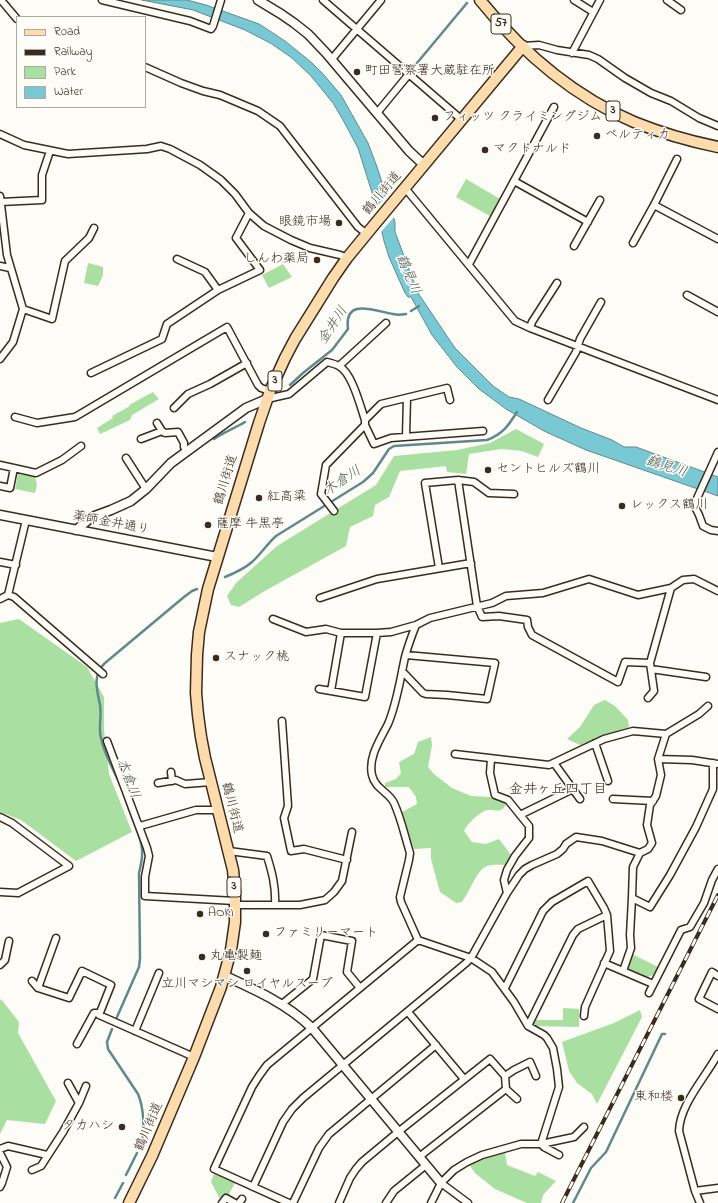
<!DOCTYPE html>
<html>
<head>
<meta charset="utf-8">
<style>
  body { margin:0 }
  #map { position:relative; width:718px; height:1203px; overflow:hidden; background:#fdfcf7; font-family:"Indie Flower",sans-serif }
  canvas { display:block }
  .legend { position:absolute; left:16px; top:16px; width:130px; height:92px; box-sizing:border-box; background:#fdfcf7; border:1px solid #afa8a0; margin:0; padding:5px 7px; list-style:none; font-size:12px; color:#3b2a1e }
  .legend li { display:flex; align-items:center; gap:8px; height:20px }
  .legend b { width:20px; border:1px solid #afa8a0 }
</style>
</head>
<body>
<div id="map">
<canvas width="718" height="1203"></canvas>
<ul class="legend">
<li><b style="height:5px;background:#fcdcac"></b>Road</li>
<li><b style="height:5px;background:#3b2a1e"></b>Railway</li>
<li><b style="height:11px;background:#aadfa2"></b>Park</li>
<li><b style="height:11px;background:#79c9d5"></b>Water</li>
</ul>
</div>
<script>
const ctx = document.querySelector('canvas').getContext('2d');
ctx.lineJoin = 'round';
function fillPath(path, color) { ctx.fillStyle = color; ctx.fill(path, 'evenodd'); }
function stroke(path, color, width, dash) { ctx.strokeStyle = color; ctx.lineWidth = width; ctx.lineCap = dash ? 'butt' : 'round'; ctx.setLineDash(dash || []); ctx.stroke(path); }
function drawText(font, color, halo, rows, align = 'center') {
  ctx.font = font + ' "Indie Flower","Klee One",sans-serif'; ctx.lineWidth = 3; ctx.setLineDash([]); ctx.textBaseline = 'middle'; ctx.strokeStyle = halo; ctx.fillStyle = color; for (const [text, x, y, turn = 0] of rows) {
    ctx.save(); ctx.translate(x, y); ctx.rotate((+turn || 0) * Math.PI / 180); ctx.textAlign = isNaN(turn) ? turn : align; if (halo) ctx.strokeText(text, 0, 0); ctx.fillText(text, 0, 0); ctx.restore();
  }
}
fillPath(new Path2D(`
  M466,179l34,20 -10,17 -34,-19z
  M88,263l15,4v8l-5,11 -14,-3z
  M283,264l9,13 -23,11 -7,-13z
  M153,392l6,7 -27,16 -2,5 -30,14 -3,-6 16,-10 -1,-2 18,-10 -1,-1z
  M516,429l28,15 -6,13 -16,-6 -21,-2 -32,5 -3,20 -19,-2 -1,-6 -46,5 -11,26 -14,8 -2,11 -23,11 -4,19 -83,46 -24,15 -8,-2 -4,-9 9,-13 41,-37 99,-61 18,-29 63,-6 33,-7z
  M18,474l17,3 2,8 -2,8 -20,-4z
  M19,619l68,48 17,30v33l5,44 23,58 -56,29 -55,-41 -21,-8v-189z
  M605,700l10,6 13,14 1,7 -49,18 -13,-6 13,-12 14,-22z
  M431,737l1,8 -4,22 6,7 18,14 19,8 19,1 16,7c-5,12 -14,3 -22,7 -7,4 -17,13 -20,20l8,11 14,2 13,-5 12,16 -6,10c-6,0 -14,-1 -20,2 -8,4 -17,27 -23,35l-6,1 -16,-11 -9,-33v-11l-17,1 -12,-37 15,-8 -1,-7 -7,-10h-24v-4l11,-4 5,-6 -2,-11 15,-8 4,-12z
  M632,954l26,13 -5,8 -5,2 -19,-8 -1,-3z
  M1,999l18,23 -1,11 38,68 -11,23 -38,-4 -7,14v-133z
  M563,1008l16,1v18l-45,-1v-6h29z
  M640,1010l2,7 -45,87 -5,-10 -15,-11 -8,-12 -7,-29 52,-19z
  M505,1153l2,12 28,11 3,-4 18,9 -13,14 -2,8h-14l-32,-14 -19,-15 -7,-9 13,-6z
  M214,1174l21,9 -7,13 -3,-1 -4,6 -10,-19z`), '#aadfa2');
const water = new Path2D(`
  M142,0h45l19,5 53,19 26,17 26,21 13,13 17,20 27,48 9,24 18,55v10l23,61 37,55 38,38 16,11 10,2 62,29 31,12 12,7h12l82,30v19l-132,-46 -42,-19 -38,-22 -27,-20 -22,-22 -25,-32 -21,-38h-3l-3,-4 -16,-36 -5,-16 -9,-39 -17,-54 -15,-28 -10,-17 -22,-27 -19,-18 -20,-14 -27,-14 -52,-20z`);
fillPath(water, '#79c9d5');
stroke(water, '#60898c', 1);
fillPath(new Path2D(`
  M387,194l8,22 -15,17 -5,-23z`), '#fdfcf7');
stroke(new Path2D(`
  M412,69l55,-66
  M411,311l8,-5
  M290,385l13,-12 29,-23 16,-21c-4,-32 26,-18 45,-15 4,1 8,1 13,0
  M214,439c10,-7 21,-11 31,-17
  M225,577c10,-4 19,-8 27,-15 9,-8 15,-18 24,-26l87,-54 10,-9 16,-24 5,-3 93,-6c16,-6 21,-14 30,-28
  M117,1017l22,-50 1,-9 -1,-85c2,-8 4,-16 3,-24 -1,-11 -6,-21 -10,-32 -5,-12 -8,-25 -14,-37 -6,-13 -14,-27 -17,-42 -3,-10 1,-22 -1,-33 -3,-15 -8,-30 5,-42l79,-66 8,-6 5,-2
  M112,1029l-5,13 1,7 30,45c6,14 7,38 3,52
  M126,1175l11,-22
  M115,1198l8,-15
  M573,1203l18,-35 15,-16 56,-118h3`), '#60898c', 2.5);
const minor = new Path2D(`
  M1,0l16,19
  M102,0l88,21 21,8 2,-3 8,-26
  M323,0l139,120
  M574,0l19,12
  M667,0l14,10
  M523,46l16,-1 18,5 32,5 9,4 27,19 26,15 20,8 28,17 19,8
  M572,53l28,-53
  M332,59l49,-59
  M145,67l36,16 22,8 17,4 38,16 22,15 78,101 9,7
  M377,113l32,-39
  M0,134l24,11 44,9 79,-5 14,-3 9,3 30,16 21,15 14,14 14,19 15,13 27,14 19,8 30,7 7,3
  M514,181l74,41
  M405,188l110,133 15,7 188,72
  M0,196l7,59 16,54 -10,33 -13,17
  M0,202l42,-2v-25l8,-24
  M654,205l64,34
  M633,243l21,-38 23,-46
  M574,246l26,-46
  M177,259l28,13 13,18
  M469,264l85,-157
  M0,266l10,2
  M687,295l31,17
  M23,309l29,10 13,-58 24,-23 5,-10
  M530,328l2,-6 25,-39
  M339,366l47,-43
  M91,373l71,-34 5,-15 51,-34 42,-20 -24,-32 13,-25
  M267,399l22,-5 38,-32c4,1 8,2 12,4 13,7 21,39 26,54
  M548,400l28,-48 4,-13 21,-37
  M174,408l14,-14 22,-10 37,-21
  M15,417l22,6 38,-6 152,-90 31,58 3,3 9,3
  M157,423l5,8
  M365,425l9,19 17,-6 92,-7
  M406,436l1,-38
  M141,439l21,-8 3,2 13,-1 6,11v4l3,4
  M718,452l-24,53 5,10 4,11 8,4 7,1
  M126,458l20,31
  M0,465l36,8 26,-13 19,-14
  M458,480l19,126 5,11 17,-1 28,4 1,7 4,8 86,47 7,-20 25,1
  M0,486l10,2 4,-20
  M334,511l-13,-17 5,-29 39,-40v-5l16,-16 66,-16 3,12
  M0,562l16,3
  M439,568l-14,-85 33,-3 16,2 15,11 25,1
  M8,595l6,2 89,77
  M320,598l57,-19 94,-16
  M0,599l8,-4 18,-75
  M273,619l33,13 20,-3 15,4h36l14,-1 25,-7 14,-7 62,-15 14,-7 37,-3 46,-14 49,16 33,-7 12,-8 11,-1 24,12
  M416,625c-4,10 -8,21 -11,32 -5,23 -8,46 -17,67 -8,16 -20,33 -16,51 3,14 17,17 22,28 7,15 11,34 16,50l-1,7 -9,37 1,5 17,38
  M341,633l-10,58 34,6 12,-64
  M651,669l55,8
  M402,671l21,22 3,1 21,1 40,4 8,-36 -89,-8
  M319,689l12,2
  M648,698l6,-7 -4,-28 21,-75
  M282,721l6,85 -4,12 7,33 13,-2 43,11
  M107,741l40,107 2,8 -4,21v19l90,5
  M595,743l13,38
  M455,754l94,11 55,-26 29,-8 33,3 33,-20 9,-8
  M491,759l-1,14 5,22 13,5 21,26v12l-14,18 -8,14 -3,10 3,13
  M658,759l34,1 26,4
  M554,763l26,36
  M171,772l1,9
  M158,783l18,-3 9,4 26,-2
  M613,799l40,2
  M520,815l53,-26
  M0,817l12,6 57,43 -51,27 -18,-1
  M140,826l56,-16h22
  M229,851l38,5c5,16 9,31 8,49
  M632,898l18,9 20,-32 26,-48 17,-38v-26
  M235,905h65l25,-5 9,-8 8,-11 10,-49
  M604,963l49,21
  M0,965l5,-5 4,-19
  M623,971l8,-23 -1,-13 2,-37 1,-31 7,-14
  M718,976l-6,-4 -13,27 19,10
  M32,981l6,7 31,10 13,-27 29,14 -12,30 95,42
  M38,988l18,-50
  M505,988l38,-77 9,-9 36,-21 16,27 3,7 3,36 -25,56 -1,9
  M649,993l32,-63 9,-3 14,-24 8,-23 6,-11
  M282,1004l31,-25 8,-44 31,6 -5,31 13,16
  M408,1012l56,67
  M528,1026l45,-91 5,-6 29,-14
  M135,1031l24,-58
  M77,1044l17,-31h6
  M68,1083l11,20
  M506,1089l11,10
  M0,1149l8,-3 39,9
  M0,1153l7,14 -5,16 -2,4
  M419,1157l87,-68 -1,-13 9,-6 16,-8 6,14
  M32,1170l9,-4 22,-34 16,-29 7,-17
  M441,1183l27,20
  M253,1187l30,-65 9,-13 11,-11 163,-135 5,-5 36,-65 12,-18 6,-6 7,-4 25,-11 6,-5 3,-5 10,-7 26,4 38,12 8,-4 4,-6 -5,-18 3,-20 6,-9 5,-21 -3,-16 8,-25
  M695,1191l23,-3
  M222,1203l4,-5 9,5
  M239,1203l3,-4
  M289,1203l-75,-34 38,-82 7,-11 8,-11 151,-125 53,18 21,14 22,30 14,24 16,9 3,3 6,10 4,21 2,18 -18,57 3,3 15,8
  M293,1203l26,-55 10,-14 107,-89
  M339,1203l11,-25 6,-9 6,-7 36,-30 92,-73 15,17
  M386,1203l8,-12 32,-26
  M431,1203l10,-20 13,-13 13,-8 15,-7 39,-11h20l33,-7 10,-10
  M700,1203l-5,-12 -16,-60c1,-27 26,-53 39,-77`);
const tertiary = new Path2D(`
  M258,0l23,14 13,9 14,11 18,19 83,98 15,14
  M0,515l217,42
  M76,530l16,-13 19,-7 20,-9 15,-12 25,-26 75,-55 21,-9
  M225,976c31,14 62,28 87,52l129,155`);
const primary = new Path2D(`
  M480,0c41,51 93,96 154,122 27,11 55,19 84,25
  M129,1203l23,-47 42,-99 27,-70 10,-37 4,-28v-31l-2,-21 -28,-112 -4,-21 -3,-22 -2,-22 1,-38 2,-23 9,-43 51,-166 11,-32 15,-33 10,-19 38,-61 14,-20 27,-33 149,-179`);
stroke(minor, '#3b2a1e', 9);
stroke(tertiary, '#3b2a1e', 11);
stroke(primary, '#3b2a1e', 13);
stroke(minor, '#fdfcf7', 6);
stroke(tertiary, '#fdfcf7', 8);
stroke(primary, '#fcdcac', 10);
const rail = new Path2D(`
  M562,1203l156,-308`);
stroke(rail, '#3b2a1e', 4);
stroke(rail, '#fdfcf7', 2.5, [8]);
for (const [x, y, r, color] of [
  [357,72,4,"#3b2a1e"],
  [435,118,4,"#3b2a1e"],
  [597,136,4,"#3b2a1e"],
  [485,150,4,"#3b2a1e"],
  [339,223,4,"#3b2a1e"],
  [317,260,4,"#3b2a1e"],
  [488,470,4,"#3b2a1e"],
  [259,498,4,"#3b2a1e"],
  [622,506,4,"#3b2a1e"],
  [208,525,4,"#3b2a1e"],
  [216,658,4,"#3b2a1e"],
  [200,914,4,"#3b2a1e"],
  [266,934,4,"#3b2a1e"],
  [202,957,4,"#3b2a1e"],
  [247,971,4,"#3b2a1e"],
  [681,1098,4,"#3b2a1e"],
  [122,1127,4,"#3b2a1e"]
]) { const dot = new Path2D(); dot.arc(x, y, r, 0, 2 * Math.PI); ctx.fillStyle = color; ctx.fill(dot); stroke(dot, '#fdfcf7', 1.5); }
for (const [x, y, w] of [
  [501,24,20],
  [613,111,14],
  [275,381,14],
  [234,887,14]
]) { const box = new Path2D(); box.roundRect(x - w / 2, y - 10, w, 20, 3); ctx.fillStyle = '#fdfcf7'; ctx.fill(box); stroke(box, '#3b2a1e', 1); }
drawText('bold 12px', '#3b2a1e', null, [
  ["57",501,24],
  ["3",613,111],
  ["3",275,381],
  ["3",234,887]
]);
drawText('13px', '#3b2a1e', '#fdfcf7', [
  ["町田警察署大蔵駐在所",365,72],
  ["フィッツ クライミングジム",443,118],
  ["ペルティカ",605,136],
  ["マクドナルド",493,150],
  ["眼鏡市場",331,223,"right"],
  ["しんわ薬局",309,260,"right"],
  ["セントヒルズ鶴川",496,470],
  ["紅高粱",267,498],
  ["レックス鶴川",630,506],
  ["薩摩 牛黒亭",216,525],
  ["スナック桃",224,658],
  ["AOKI",208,914],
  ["ファミリーマート",274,934],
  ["丸亀製麺",210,957],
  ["立川マシマシ ロイヤルスープ",247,985,"center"],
  ["東和楼",673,1098,"right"],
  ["タカハシ",114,1127,"right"]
], 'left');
drawText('13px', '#3b2a1e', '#fdfcf7', [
  ["鶴川街道",383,194,-50],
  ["鶴川街道",227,480,-73],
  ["薬師金井通り",111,524,11],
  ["鶴川街道",231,808,76],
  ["鶴川街道",150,1127,-67]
]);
drawText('italic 14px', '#4e5a55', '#fdfcf7', [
  ["鶴見川",407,275,67],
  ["金井川",334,326,-57],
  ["鶴見川",666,468,18],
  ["木倉川",343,482,-34],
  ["木倉川",127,779,69]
]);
drawText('14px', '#3b2a1e', '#fdfcf7', [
  ["金井ヶ丘四丁目",558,791]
]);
</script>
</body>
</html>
